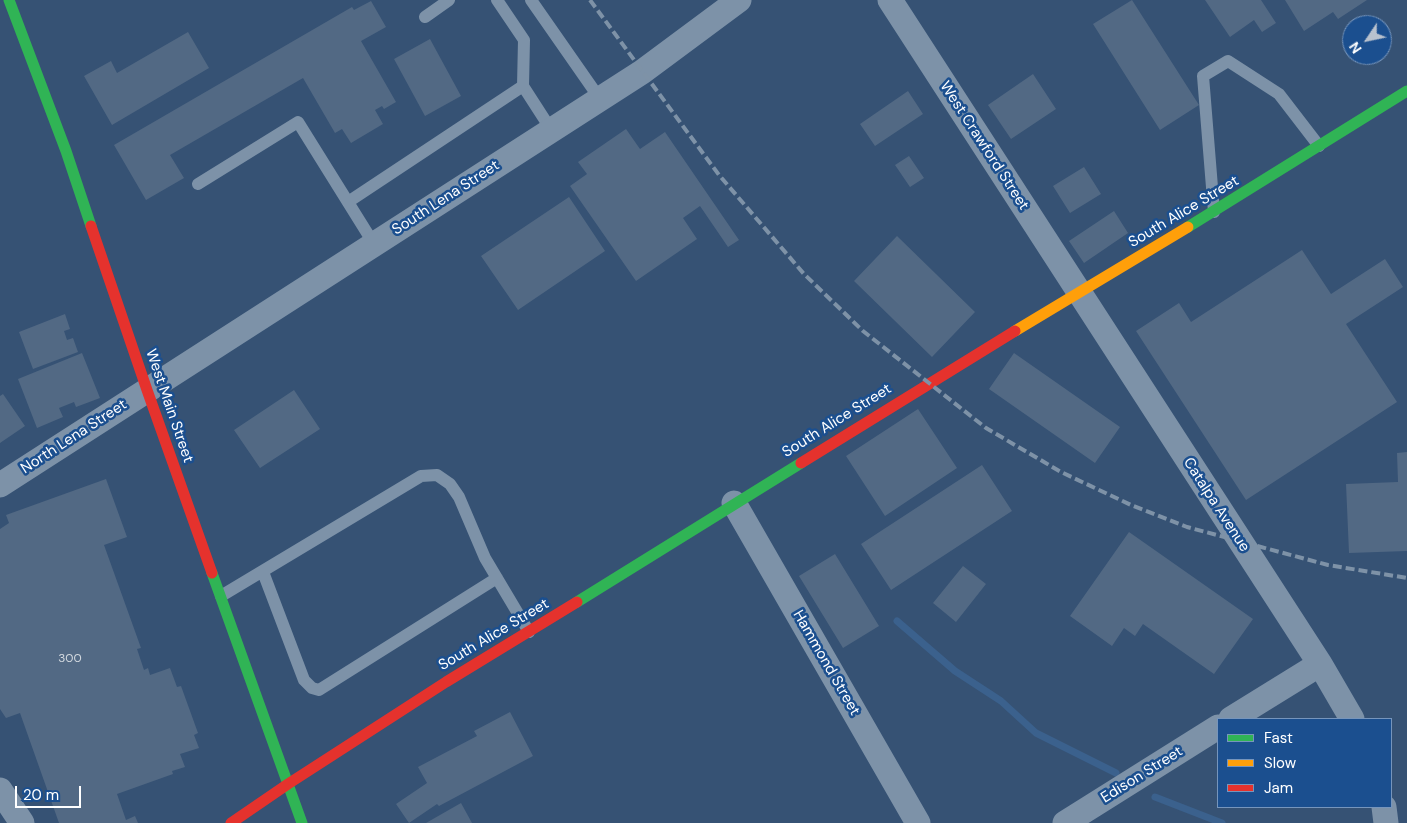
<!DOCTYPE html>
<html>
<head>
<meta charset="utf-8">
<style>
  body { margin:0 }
  #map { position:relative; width:1407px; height:823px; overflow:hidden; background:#365274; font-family:"DM Sans",sans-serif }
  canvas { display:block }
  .legend { position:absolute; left:1217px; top:718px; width:175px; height:90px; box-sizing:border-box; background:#1b4f8f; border:1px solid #7695bc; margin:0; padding:6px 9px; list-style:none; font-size:15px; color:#fff }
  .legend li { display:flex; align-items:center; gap:10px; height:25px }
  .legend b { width:25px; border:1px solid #7695bc }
  .north { position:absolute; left:1342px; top:15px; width:50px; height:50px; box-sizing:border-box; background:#1b4f8f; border:1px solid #7695bc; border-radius:50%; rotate:236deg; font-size:14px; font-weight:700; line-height:20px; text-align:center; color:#fff }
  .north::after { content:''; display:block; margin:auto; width:18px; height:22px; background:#b9c2ce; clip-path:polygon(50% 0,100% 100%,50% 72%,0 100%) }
  .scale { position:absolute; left:15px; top:786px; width:66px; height:22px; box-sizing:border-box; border:2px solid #fff; border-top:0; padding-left:6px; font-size:15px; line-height:18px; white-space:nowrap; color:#fff; -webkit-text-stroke:4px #1b4f8f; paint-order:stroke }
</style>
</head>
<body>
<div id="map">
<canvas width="1407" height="823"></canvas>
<ul class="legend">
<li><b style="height:6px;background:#30b455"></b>Fast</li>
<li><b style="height:6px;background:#ff9f0a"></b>Slow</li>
<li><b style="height:6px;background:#e5322d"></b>Jam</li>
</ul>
<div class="north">N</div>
<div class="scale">20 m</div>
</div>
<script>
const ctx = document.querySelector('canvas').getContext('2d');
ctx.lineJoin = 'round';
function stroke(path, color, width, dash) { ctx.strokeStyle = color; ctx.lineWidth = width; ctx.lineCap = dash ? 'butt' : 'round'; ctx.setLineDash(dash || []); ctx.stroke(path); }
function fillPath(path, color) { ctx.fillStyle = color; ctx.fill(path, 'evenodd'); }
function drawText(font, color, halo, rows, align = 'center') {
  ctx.font = font + ' "DM Sans",sans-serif'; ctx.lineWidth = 5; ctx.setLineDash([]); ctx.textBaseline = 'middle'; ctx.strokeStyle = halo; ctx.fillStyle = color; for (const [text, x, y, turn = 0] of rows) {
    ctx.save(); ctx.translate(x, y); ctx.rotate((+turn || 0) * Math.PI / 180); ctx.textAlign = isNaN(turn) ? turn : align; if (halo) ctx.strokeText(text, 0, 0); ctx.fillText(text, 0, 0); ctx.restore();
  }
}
stroke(new Path2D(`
  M897,621l58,50 46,30 35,32 80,40
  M1155,797l67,26`), '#3b618d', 7);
fillPath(new Path2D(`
  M1132,0l67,105 -39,25 -67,-106z
  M1205,0h56l15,23 -14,9 -8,-12 -24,17z
  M1285,0h82l-29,19 -5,-7 -29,19z
  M371,1l15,26 -25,14 35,61 -12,7 -2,-3 -7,4 8,14 -32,19 -9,-14 -7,4 -32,-55 -133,77 14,23 -38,22 -32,-55 238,-138 2,3z
  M188,32l21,36 -97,57 -28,-49 27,-15 6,12z
  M430,39l31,57 -36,20 -31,-57z
  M1033,74l23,35 -45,30 -23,-34z
  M908,91l15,23 -48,32 -15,-22z
  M626,129l14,20 25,-17 74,108 -11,7 -28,-41 -17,12 14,21 -61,42 -66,-95 17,-12 -9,-12z
  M909,156l15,22 -14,9 -15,-22z
  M1084,167l17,27 -31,19 -17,-27z
  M569,197l36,54 -87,59 -37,-54z
  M1114,211l14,22 -44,30 -15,-22z
  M897,236l78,76 -43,45 -78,-76z
  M1302,250l29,44 54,-35 18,28 -57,37 51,78 -151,98 -110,-169 43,-28 12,19z
  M65,314l5,15 -6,2 3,9 6,-2 5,14 -45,17 -14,-37z
  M82,353l18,45 -24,9 -2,-5 -15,6 4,9 -26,11 -19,-49z
  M1014,353l106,74 -25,36 -106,-74z
  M294,390l26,39 -60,39 -26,-38z
  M3,394l22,32 -25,17v-47z
  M918,409l39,59 -72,48 -39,-60z
  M1407,452v99l-58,2 -3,-69 52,-2 -1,-29z
  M982,465l30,46 -121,79 -30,-46z
  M106,479l21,58 -23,8 37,103 -4,1 7,21 4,-2 2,7 20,-7 7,19 4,-1 17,47 -4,2 5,13 -19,6 5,13 -13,4 1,3 -56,20 9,26 9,-4 3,7h-79l-39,-110 -14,5 -6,-9v-180l9,-6 -3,-8z
  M1129,532l124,87 -39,55 -71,-50 -8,12 -11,-8 -12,18 -42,-30z
  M835,554l44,72 -36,22 -44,-72z
  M963,566l23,18 -30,38 -23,-19z
  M510,712l23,44 -94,50 -2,-2 -28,19 -13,-19 31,-21 -9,-16 59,-31 -3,-5z
  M461,803l11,20h-46z`), '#526984');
stroke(new Path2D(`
  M497,0l27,40 -1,46
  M531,0l69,99
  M425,17l24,-17
  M198,184l100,-62 76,122
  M348,202l175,-116 29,45
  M1214,212l-11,-136 25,-15 51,33 40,52
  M263,572l41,108 8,8 7,2 178,-112
  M221,596l200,-120 16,-1 13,9 9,13 26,61 44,74`), '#7d92a8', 12);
stroke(new Path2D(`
  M890,0l430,664 32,55
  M0,485l600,-386 42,-27 97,-72
  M734,503l184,320
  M1231,719l89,-55
  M0,790l22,33
  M1384,807l2,16
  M1065,823l153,-96`), '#7d92a8', 25);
stroke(new Path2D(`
  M9,0l57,151 25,75
  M1188,227l219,-136
  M212,573l90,250
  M577,602l224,-139`), '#30b455', 11);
stroke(new Path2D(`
  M1015,331l173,-104`), '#ff9f0a', 11);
stroke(new Path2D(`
  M91,226l56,164 65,183
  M801,463l214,-132
  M231,823l57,-39 158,-102 131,-80`), '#e5322d', 11);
stroke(new Path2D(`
  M590,0l129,175 85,99 59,57 123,97 75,44 70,33 56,22 141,38 79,13`), '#7e92a7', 4, [9, 4]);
drawText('12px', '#d4dae0', null, [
  ["300",70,659]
]);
drawText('15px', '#fff', '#1b4f8f', [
  ["West Crawford Street",984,146,57],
  ["South Lena Street",446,198,-33],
  ["South Alice Street",1184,212,-31],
  ["West Main Street",169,406,71],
  ["South Alice Street",837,421,-32],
  ["North Lena Street",74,437,-33],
  ["Catalpa Avenue",1216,505,57],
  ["South Alice Street",494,635,-31],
  ["Hammond Street",826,663,60],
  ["Edison Street",1142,775,-32]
]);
</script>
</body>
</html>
